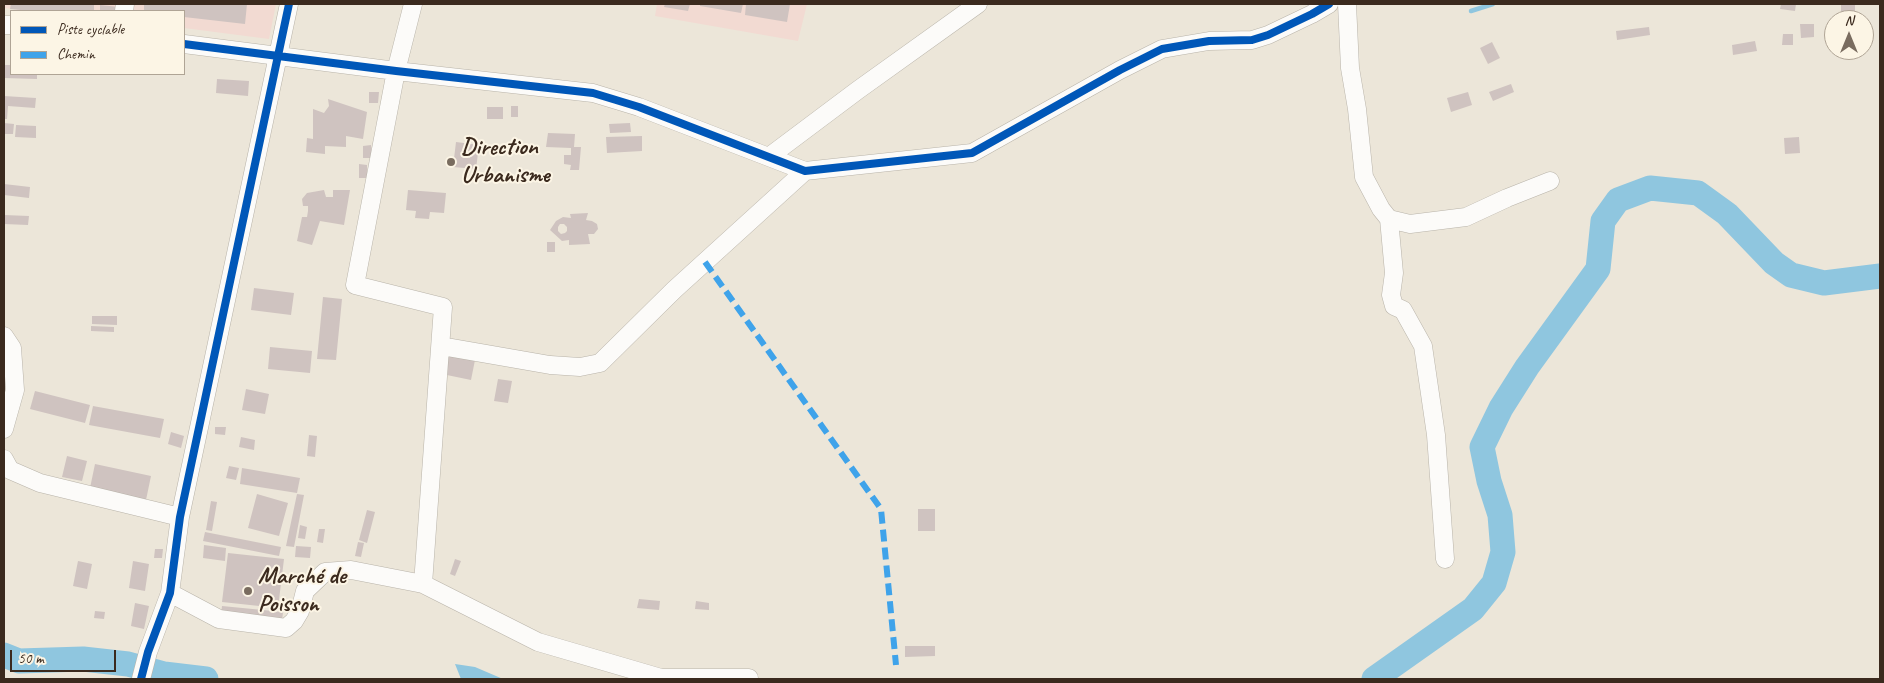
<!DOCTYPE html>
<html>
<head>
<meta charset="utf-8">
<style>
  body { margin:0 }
  #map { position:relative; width:1884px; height:683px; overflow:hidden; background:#ece6d9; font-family:Caveat,sans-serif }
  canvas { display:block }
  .frame { position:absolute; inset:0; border:5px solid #3b2a1e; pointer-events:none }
  .legend { position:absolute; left:10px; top:10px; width:175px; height:65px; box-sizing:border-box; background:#fcf5e5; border:1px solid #afa495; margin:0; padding:6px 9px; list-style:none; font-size:15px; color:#3b2a1e }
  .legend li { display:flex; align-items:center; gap:10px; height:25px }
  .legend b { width:25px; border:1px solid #afa495 }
  .north { position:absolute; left:1824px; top:10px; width:50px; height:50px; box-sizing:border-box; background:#fcf5e5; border:1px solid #afa495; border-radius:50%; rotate:0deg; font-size:14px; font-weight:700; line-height:20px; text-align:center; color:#3b2a1e }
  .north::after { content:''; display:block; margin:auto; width:18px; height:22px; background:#796c5f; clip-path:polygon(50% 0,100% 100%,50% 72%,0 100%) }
  .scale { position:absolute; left:10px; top:650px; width:106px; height:22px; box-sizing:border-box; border:2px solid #3b2a1e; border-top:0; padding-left:6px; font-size:15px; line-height:18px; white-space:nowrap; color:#3b2a1e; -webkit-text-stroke:4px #fcf5e5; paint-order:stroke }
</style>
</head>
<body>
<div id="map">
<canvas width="1884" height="683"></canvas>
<div class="frame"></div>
<ul class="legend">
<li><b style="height:6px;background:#0057b8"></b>Piste cyclable</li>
<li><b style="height:6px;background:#3fa3ea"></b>Chemin</li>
</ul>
<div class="north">N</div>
<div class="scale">50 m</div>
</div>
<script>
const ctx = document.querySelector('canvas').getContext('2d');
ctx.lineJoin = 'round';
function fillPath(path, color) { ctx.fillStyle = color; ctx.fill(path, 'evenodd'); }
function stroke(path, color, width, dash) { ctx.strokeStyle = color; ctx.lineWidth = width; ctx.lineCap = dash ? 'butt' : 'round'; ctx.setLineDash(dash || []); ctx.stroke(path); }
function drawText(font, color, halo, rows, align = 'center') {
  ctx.font = font + ' Caveat,sans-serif'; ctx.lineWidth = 4; ctx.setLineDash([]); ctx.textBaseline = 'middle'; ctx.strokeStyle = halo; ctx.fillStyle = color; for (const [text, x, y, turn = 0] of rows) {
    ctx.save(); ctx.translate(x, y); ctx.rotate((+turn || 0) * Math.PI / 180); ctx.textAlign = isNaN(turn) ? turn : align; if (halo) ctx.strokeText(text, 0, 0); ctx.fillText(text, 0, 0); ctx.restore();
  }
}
fillPath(new Path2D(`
  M4,4h272l-7,35 -85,-11v-17h-153l-27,-3z
  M657,4h150l-9,37 -143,-25z`), '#f2dad2');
fillPath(new Path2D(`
  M455,664l20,3 28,12h-42z`), '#8fc6df');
stroke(new Path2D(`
  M1471,11l22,-7`), '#8fc6df', 4.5);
stroke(new Path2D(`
  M4,655l15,6 64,-2 45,5 36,10 42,5
  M1374,679l99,-70 21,-26 9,-31 -3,-37 -11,-34 -7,-34 19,-39 26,-41 71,-98 5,-48 15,-21 32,-12 48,5 29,21 47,49 17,12 33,8 56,-7`), '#8fc6df', 25);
fillPath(new Path2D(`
  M11,4h83v7h-63l-21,-2z
  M144,4h103l-2,20 -61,-7v-6h-40z
  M665,4h25l-2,7 -24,-4z
  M700,4h43l-2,9 -41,-7z
  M746,4h44l-3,18 -42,-7z
  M1781,4h15l-1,7 -15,-2z
  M1841,4h14v16h-14z
  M100,5l19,2v4h-19z
  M1800,24h14v13l-13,1z
  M1649,27l1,8 -33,5 -1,-9z
  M1783,34h10v11h-11z
  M1755,41l2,10 -24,4 -1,-10z
  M1492,42l8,16 -12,6 -8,-16z
  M4,65h7v9h26v5l-33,-1z
  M217,79l32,2 -1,15 -32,-3z
  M1511,84l3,8 -21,9 -4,-9z
  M369,92h10l-1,11h-9z
  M1468,92l4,13 -21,7 -4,-14z
  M4,96l32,2 -1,10 -27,-2 -1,13h-3z
  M328,99l39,13 -4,27 -17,-3v11l-21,-1v8l-19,-2 1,-14 6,1v-30l11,4 5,-7z
  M511,106h7v11h-7z
  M487,107h16v12h-16z
  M4,123l10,1 -1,10h-9z
  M630,123l1,9 -21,1 -1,-9z
  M16,125l20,1v12l-21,-1z
  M548,133l27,1 -1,13h7l-2,23h-9l1,-5 -7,-1v-9h7v-7l-25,-1z
  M642,136v15l-35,2 -1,-16z
  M1799,137l1,16 -15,1 -1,-16z
  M456,142l23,3 -3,24 -23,-2z
  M371,145l1,13h-9v-12z
  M359,164l8,1v13h-8z
  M4,184l26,3 -1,11 -25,-3z
  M324,190l2,7h7v-7h17l-6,35 -24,-4 -8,24 -15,-4 5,-24h5l1,-6v-5h-5l-1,-7 5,-6z
  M408,190l38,3 -2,20 -14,-1 -1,7 -14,-1 1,-7 -10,-1z
  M588,213l-2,7 6,1 5,3 1,5 -4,5h-6l2,10 -21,1v-5l-7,1 -12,-11 6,-9 7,-4 8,1 -1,-4zM560,224h4l3,3v4l-2,2 -4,1 -3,-3v-4z
  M4,215l25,1 -1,9 -24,-1z
  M547,242h8v10h-8z
  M254,288l40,5 -3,22 -40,-5z
  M323,297l19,2 -6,61 -19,-1z
  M92,316h25v9l-25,-1z
  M91,326l23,1v5l-23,-1z
  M270,347l42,4 -2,22 -42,-4z
  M446,355l29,5 -4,20 -29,-6z
  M498,379l14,2 -4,22 -14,-2z
  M246,389l23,5 -4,20 -23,-4z
  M35,391l55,14 -5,18 -55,-14z
  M93,406l71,13 -4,19 -71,-13z
  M215,427h11l-1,8 -10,-1z
  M171,432l13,4 -3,12 -13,-4z
  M309,435l8,1 -2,21 -8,-1z
  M241,437l14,3 -1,10 -15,-3z
  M67,456l20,5 -5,20 -20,-4z
  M95,464l56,12 -5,24 -56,-12z
  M229,466l10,2 -3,12 -10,-2z
  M242,468l58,10 -3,15 -57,-9z
  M257,494l31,9 -9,33 -31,-8z
  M297,494l7,1 -10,52 -8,-1z
  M211,501l6,1 -5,29 -6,-1z
  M918,509h17v22h-17z
  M367,510l8,2 -8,31 -8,-3z
  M300,525l7,2 -2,12 -7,-1z
  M319,529h6l-2,14 -6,-1z
  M205,532l76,15 -2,9 -76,-15z
  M358,542l6,1 -3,14 -6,-1z
  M204,545l22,3 -1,13 -22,-3z
  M296,546l15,1 -1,11 -15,-1z
  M155,549h8l-1,9h-8z
  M228,553l56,6 -6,49 -56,-6z
  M455,559l6,2 -6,15 -5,-2z
  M78,561l14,3 -5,25 -14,-3z
  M133,561l16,3 -4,27 -16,-3z
  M639,599l21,2 -1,9 -22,-2z
  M696,601l13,2v7l-14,-1z
  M135,603l14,3 -5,23 -13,-3z
  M222,606l61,6 -1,9 -61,-6z
  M95,611l10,1 -1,7 -10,-1z
  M905,646h30v10l-30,1z`), '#cfc3c0');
const minor = new Path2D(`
  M413,4l-17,67 -41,214 88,22 -20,277
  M1347,4l3,64 7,41 7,68 17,32 8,10 21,5 56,-7 41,-19 43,-17
  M124,11l1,-7
  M4,25h7
  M184,44l212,27 197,22 46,14 166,64 167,-18 148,-83 42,-21 47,-8 43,-1 16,-5 44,-21 17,-10
  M770,156l88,-66 120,-86
  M1389,219l5,54 -3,22 3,11 9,4 20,36 13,89 9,124
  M4,336l8,12 3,42 -11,39
  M441,346l109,19 30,2 20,-4 74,-73 131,-119
  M4,459l6,11 30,13 140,34
  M170,593l49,26 67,9 8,-7 6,-10 5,-20 20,-19 26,-2 72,14 115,58 123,36h88
  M141,679l7,-27 22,-59 10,-76 109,-513`);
stroke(minor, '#b8b3a9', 19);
stroke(minor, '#fcfbf9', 18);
stroke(new Path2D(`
  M705,262l176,247 15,156`), '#3fa3ea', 6, [12, 6]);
stroke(new Path2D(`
  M184,44l212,27 197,22 46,14 166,64 167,-18 148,-83 42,-21 47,-8 43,-1 16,-5 44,-21 17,-10
  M141,679l7,-27 22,-59 10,-76 109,-513`), '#0057b8', 8);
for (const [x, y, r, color] of [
  [451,162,5,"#796c5f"],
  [248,591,5,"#796c5f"]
]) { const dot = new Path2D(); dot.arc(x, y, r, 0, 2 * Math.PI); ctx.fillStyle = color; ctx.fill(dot); stroke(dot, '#fcf5e5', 2); }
drawText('bold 24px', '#3b2a1e', '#fcf5e5', [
  ["Direction",461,148],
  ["Urbanisme",461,176],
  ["Marché de",258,577],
  ["Poisson",258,605]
], 'left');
</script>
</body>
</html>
